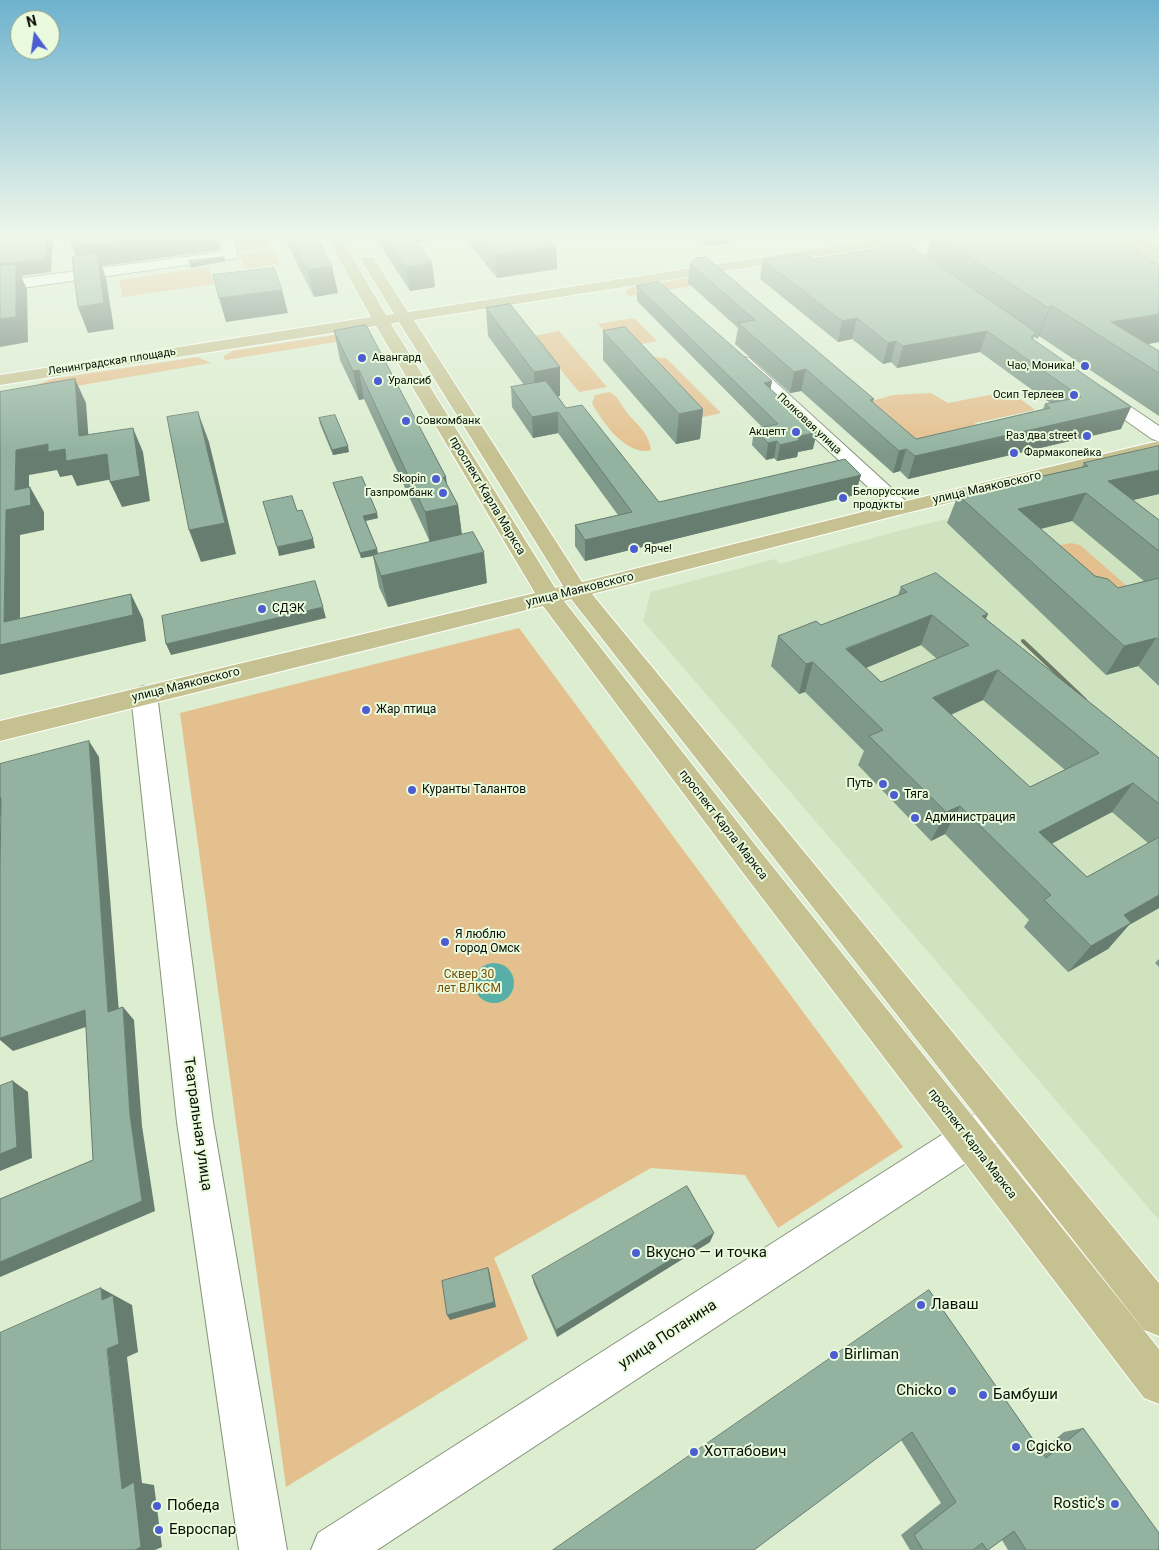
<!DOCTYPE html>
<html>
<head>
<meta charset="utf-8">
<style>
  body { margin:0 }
  #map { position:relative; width:1159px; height:1550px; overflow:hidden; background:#dcedd0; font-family:Roboto,sans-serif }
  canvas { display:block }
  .north { position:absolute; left:10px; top:10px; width:50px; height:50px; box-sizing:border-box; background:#eafadd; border:1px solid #909c87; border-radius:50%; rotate:346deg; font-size:14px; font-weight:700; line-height:20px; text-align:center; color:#0a0f06 }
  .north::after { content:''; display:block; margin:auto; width:18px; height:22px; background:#4c5dd2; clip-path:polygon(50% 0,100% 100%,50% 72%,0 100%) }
</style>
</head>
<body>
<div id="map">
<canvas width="1159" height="1550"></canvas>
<div class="north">N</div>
</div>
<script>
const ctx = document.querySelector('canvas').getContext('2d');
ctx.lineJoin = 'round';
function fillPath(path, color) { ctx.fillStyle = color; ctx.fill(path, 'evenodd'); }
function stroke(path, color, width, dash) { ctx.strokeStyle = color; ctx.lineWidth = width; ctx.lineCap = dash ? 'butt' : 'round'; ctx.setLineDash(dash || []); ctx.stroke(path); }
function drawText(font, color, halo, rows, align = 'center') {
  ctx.font = font + ' Roboto,sans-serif'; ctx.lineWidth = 4; ctx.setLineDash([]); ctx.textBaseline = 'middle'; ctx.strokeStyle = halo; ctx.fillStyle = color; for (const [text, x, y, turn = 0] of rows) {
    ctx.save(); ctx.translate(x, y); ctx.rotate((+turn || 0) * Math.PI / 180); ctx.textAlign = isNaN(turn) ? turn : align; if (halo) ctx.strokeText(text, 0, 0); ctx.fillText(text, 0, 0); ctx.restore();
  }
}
fillPath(new Path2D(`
  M1159,469v751l-516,-599 8,-29 124,-33 4,5 134,-37z`), '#cfe3c0');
fillPath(new Path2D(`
  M253,236h12l6,11 -33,5 -6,-14z
  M1115,236h22l22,11v11z
  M274,249l6,14 -36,6 -5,-15z
  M208,267l6,17 -92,13 -3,-17z
  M714,273l-2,10 -83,13 -4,-4 9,-6z
  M634,318l23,23 -37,7 -22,-24z
  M559,331l48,56 -28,5 -46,-56z
  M353,332l1,7 -128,21 -2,-1v-3l8,-5z
  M635,356l31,2 55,55 -26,6z
  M198,357l13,6 -211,36 52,-20z
  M1010,391l25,19 -60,13 1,10 -61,16 -50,-46 28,-8 38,-2 17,10z
  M610,392c9,6 10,11 15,18 11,15 23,20 26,40 -24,7 -49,-28 -59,-47l3,-8z
  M1071,543l9,2 48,42 -23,8 -55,-48z
  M519,628l384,519 -125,81 -33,-53 -94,-7 -157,90 34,81 -242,148 -106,-774z`), '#e4c08f');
fillPath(new Path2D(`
  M474 983a20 20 0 1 1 40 0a20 20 0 1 1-40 0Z`), '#58afa7');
const minor = new Path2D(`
  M217,236h14l7,19 -2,3 -236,33v-10l223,-29z
  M743,357l6,1 160,146 3,4 -3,4 -7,2 -7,-2 -158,-146 -3,-4 3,-4z
  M1097,387l6,1 56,38v15l-7,-2 -61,-43 -3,-4 3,-4z
  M144,686l9,3 4,6 56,427 74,428h-48l-62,-428 -46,-427 4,-6z
  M1000,1101l13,5 5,13 -5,13 -636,418h-66l7,-17 669,-427z`);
const major = new Path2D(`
  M326,236h14l46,79 8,-1 -33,-54 2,-3h10l35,55 491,-76h31l-2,3 -5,1 -509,80 168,262 320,-80 257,-61v12l-253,60 -314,81 567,689v53l-15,-6 -573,-731 -7,2 193,246 402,502v55l-15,-6 -407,-533 -194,-259 -543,135v-20l535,-128 -159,-267 -376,59v-10l371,-58zM399,322l164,264 -8,2 -164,-264z
  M1103,236h17l39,19v10z`);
stroke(minor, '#859479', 2);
stroke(major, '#fff', 2);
fillPath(minor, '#fff');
fillPath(major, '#c5c191');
stroke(new Path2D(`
  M1125,236l34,17`), '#6e7966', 1);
stroke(new Path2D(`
  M1023,641l62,59`), '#6e7966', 4);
fillPath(new Path2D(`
  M283,236h33l22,57 -24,4z
  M374,236h85l-42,6 18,45 -25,4z
  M463,236h85l8,10 1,23 -60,9z
  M694,236h64l-28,4 -1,3 -22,3z
  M931,236h172l56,29v77l-12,2 12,7v65l-120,-80 -2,3 -3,-2 -1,3 88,89 -213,50 -8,-8 -7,2 -92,-82 -11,2 -55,-49 3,-16 -50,-45 2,-19 184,135 -1,4 43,36 127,-30 2,-5 5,-1 -70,-51 -83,16 -6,-6 -8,2 -31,-25 -14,3 -78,-63 3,-19 163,-4z
  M637,286l135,95 -2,8 43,60 -15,3 -1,5 -20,4 -3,-3 -8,2 -14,-15 2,-16 8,-2 -125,-126z
  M486,308l74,59v29h-2l8,12 93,94 202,-27 -6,20 -270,66 -10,-15v-21l43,-10 -60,-82 -25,5 -21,-31 -1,-20 13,-2 -36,-49z
  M334,331l113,154 11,20 4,30 25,48 -99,24 -9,-20 -6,-31 -12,2 -26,-70 -2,-5 45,35 -12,3 11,28 1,5 52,-12 -66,-143 -5,1 -19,-40z
  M603,331l100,78 -3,30 -24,5 -73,-84z
  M319,418l30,34 -16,3 -13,-31z
  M1084,463l75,31 -26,6 26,20v166l-21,-20 -32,9 -159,-152 11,-28 124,-28zM1072,521l72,60 -26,7 -23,-12 -54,-47z
  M901,587l85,32 173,139v150l-30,17 -21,24 -40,23 -44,-45 5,-7 -84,-86 -14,7 -73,-76 6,-14 -59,-59 -6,2 -28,-28 7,-30 43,-11 77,-30zM921,645l16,14 -56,23 -16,-14zM983,700l82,70 -35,17 -79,-72zM1112,812l36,31 -61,34 -35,-34z
  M1159,959v8l-4,-4z
  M710,1242l-153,95 -23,-53 -2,-8z
  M929,1290l112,161 23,-19 19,-4 76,122h-151l-6,-10 -14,10h-78l-9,-15 40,-32 -40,-63z`), '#7e998a');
fillPath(new Path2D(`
  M47,236h6l-2,36 -30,4 6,13 1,53 -28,5v-83z
  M166,236h50l4,14 -118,16 4,12 8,51 -26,4 -10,-26 3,-38 -9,-22z
  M233,236h10v1l-9,1z
  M405,236h54l-53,7z
  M708,236h50l-28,4 -1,3 -22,3z
  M556,246l1,23 -60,9 -2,-23z
  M224,257l2,4 -35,7 -1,-5z
  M432,263l3,24 -25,4 -4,-24z
  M332,266l6,27 -24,4 -6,-27z
  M282,290l6,23 -62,9 -7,-24z
  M1051,305l-12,31 -2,3 12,-31z
  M1159,314v28l-38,7 -10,-27z
  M857,318l-5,21 -14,3 4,-21z
  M987,331l-7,21 -83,16 6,-22z
  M896,341l-5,21 -8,2 5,-21z
  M560,367v29l-25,5 -1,-29z
  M806,369l-5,22 -11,2 4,-21z
  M359,370l5,29 -5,1 -6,-29z
  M75,379l11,24 4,54 17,-3 11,24 -41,8 -5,-11 -12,2 -3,-7 -28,5v31l1,-19 14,25v18l-24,5v106l111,-47 12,25 3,22 -146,34v-30l4,-23 2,-112 9,-20 1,-40 63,-14z
  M772,381l-3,16 -5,-14z
  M1131,407l-10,22 -213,50 7,-23z
  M703,409l-3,30 -24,5 3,-30z
  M198,412l11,30 27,112 -35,8 -12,-32z
  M558,412v21l-25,5 -1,-21z
  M133,428l10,24 7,49 -28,6 -12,-25z
  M817,432l-4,17 -15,3 -1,5 -20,4 3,-16 16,-8z
  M777,441l-3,17 -8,2 2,-17z
  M348,446l1,6 -16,3 -1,-5z
  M906,449l-6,22 -7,2 6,-22z
  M1159,470v24l-56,13 5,-26z
  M861,475l-6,20 -270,66v-21z
  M443,477h3l4,30 8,-2 4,31 -32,7 -5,-31z
  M1086,493l-14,28 -66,16 12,-28z
  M377,513l1,5 -13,3 -2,-5z
  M313,539l2,9 -36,8 -2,-9z
  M377,549l1,6 -17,3 -1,-5z
  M484,552l3,31 -99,24 -7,-31z
  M323,607l3,11 -155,37 -5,-11z
  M988,614l-13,31 7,-29z
  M932,615l-11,30 -84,35 9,-31z
  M1156,638l-18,28 -32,9 18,-29z
  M813,662l-8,30 -6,2 7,-30z
  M998,670l-15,30 -63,28 13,-30z
  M89,741l10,16 21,268 -12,-13z
  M1133,783l-21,29 -91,48 18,-28z
  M0,798h1l12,15 -13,4z
  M960,806l-15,28 -14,7 15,-29z
  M1159,895v13l-30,17 -21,24 -40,23 23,-26 33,-31z
  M123,1007l11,13 8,106 13,85 -155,66v-15l142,-61 -12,-86z
  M85,1010l13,13 -85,28 -13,-11v-2z
  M13,1081l15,11 4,66 -32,13v-17z
  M714,1233l-4,9 -153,95 -1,-7z
  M488,1268l2,6 6,33 -46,13 -3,-5z
  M101,1288l31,17 6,47 -11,5 15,126 12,2 8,62 -7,3h-20l-13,-61z`), '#677d70');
const building = new Path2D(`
  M0,236h47l-1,23 -46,5z
  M83,236h83l-94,11 -1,-10z
  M291,236h25l16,30 -24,4z
  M385,236h28l19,27 -26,4z
  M479,236h69l8,10 -61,9z
  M938,236h165l56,29v49l-48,8 48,29v22l-108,-68 -2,3z
  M908,244l128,88 -5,6 100,69 -216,49 -9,-7 -7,2 -93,-82 -12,3 -56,-49 17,-3 -65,-56 5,-6 11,-1 168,142 -4,1 46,39 134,-31 -5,-4 36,-7 -94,-66 -84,15 -7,-5 -8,2 -31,-25 -15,3 -79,-61 38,-6 12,5z
  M97,254l7,49 -26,4 -6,-50z
  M224,257l-34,6 -1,-2z
  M16,264v53l-16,2v-53z
  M274,268l8,22 -63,8 -6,-23z
  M659,282l113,99 -8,2 53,49 -21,5 4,3 -20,5 -3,-4 -9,2 -14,-14 24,-5 -141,-138z
  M510,304l50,63 -26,5 -48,-64z
  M366,325l80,152h-3l15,28 -33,7 -66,-142 -6,1 -19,-40z
  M625,327l78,82 -24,5 -76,-83z
  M75,379l4,57 54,-8 7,48 -30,6 -3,-28 -41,7 -1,-12 -17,3v-8l-32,6 -1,40 15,-3 1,18 -25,5 -2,112 127,-28 2,21 -133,30v-253z
  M546,381l20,27 16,-3 77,97 186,-43 16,16 -276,65 -10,-15 57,-13 -74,-100 -26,5 -21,-30z
  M198,412l27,111 -36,7 -22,-113z
  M335,415l13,31 -16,4 -13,-32z
  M1159,446v24l-51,11 51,39v31l-73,-58 -68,16 77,67 13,3 10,9 41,-10v62l-3,-2 -32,8 -166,-151 130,-29 -4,-3z
  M362,477l15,36 -14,3 14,33 -17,4 -27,-70z
  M292,496l5,15 5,-1 11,29 -36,8 -14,-45z
  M473,532l11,20 -103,24 -8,-21z
  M936,573l52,41 -6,2 177,142v46l-26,-21 -94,49 48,45 72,-40v58l-35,20 7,8 -40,23 -47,-46 7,-5 -91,-89 -14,6 -77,-76 14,-6 -70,-68 -7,2 -28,-28 38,-15 5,4 86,-33 -6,-5zM932,615l37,30 -88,37 -35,-33zM998,670l101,83 -69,34 -97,-89z
  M315,581l8,26 -157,37 -4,-28z
  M89,741l19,271 15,-5 7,108 12,86 -142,61v-63l93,-39 -8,-150 -85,28v-162l1,-78h-1v-34z
  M13,1081l4,66 -17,7v-68z
  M687,1186l27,47 -158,97 -24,-54z
  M488,1268l6,34 -47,13 -5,-34z
  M101,1288l1,12 11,-5 6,49 -12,5 15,140 12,-7 7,65 -6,3h-135v-217z
  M929,1290l117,168 37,-30 76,105v17h-133l-12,-19 -26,19h-1l-5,-7 -9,7h-50l-9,-15 42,-33 -44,-70 -158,118h-201z`);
fillPath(building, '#93b2a0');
stroke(building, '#677d70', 1);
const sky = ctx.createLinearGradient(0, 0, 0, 453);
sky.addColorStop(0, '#6eb2ce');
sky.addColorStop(0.52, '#eff7ea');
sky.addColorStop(1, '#eff7ea00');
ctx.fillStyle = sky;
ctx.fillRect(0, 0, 1159, 453);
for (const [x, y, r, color] of [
  [362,358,5,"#4c5dd2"],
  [1085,366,5,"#4c5dd2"],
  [378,381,5,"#4c5dd2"],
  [1074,395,5,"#4c5dd2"],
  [406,421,5,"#4c5dd2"],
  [796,432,5,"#4c5dd2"],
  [1087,436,5,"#4c5dd2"],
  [1014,453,5,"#4c5dd2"],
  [436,479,5,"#4c5dd2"],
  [443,493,5,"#4c5dd2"],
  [843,498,5,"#4c5dd2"],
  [634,549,5,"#4c5dd2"],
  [262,609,5,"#4c5dd2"],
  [366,710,5,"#4c5dd2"],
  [883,784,5,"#4c5dd2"],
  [412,790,5,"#4c5dd2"],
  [894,795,5,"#4c5dd2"],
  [915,818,5,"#4c5dd2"],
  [445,942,5,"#4c5dd2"],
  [636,1253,5,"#4c5dd2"],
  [921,1305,5,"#4c5dd2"],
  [834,1355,5,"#4c5dd2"],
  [952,1391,5,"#4c5dd2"],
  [983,1395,5,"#4c5dd2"],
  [1016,1447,5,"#4c5dd2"],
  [694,1452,5,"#4c5dd2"],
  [1115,1504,5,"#4c5dd2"],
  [157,1506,5,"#4c5dd2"],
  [159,1530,5,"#4c5dd2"]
]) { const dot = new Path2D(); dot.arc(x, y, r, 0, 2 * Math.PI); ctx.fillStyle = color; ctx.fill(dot); stroke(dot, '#eafadd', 2); }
drawText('11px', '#0a0f06', '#eafadd', [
  ["Авангард",372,358],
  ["Чао, Моника!",1075,366,"right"],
  ["Уралсиб",388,381],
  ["Осип Терлеев",1064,395,"right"],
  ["Совкомбанк",416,421],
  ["Акцепт",786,432,"right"],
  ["Раз два street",1077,436,"right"],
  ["Фармакопейка",1024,453],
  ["Skopin",426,479,"right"],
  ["Белорусские",853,492],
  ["продукты",853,505],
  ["Газпромбанк",433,493,"right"],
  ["Ярче!",644,549]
], 'left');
drawText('11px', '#0a0f06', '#eafadd', [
  ["Ленинградская площадь",112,362,-9],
  ["Полковая улица",809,424,43]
]);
drawText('12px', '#0a0f06', '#eafadd', [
  ["улица Маяковского",987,488,-13],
  ["проспект Карла Маркса",487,496,59],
  ["улица Маяковского",580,590,-14],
  ["улица Маяковского",186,685,-14],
  ["проспект Карла Маркса",723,825,52],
  ["проспект Карла Маркса",972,1144,52]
]);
drawText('12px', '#0a0f06', '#eafadd', [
  ["СДЭК",272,609],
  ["Жар птица",376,710],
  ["Путь",873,784,"right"],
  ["Куранты Талантов",422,790],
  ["Тяга",904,795],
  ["Администрация",925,818],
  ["Я люблю",455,935],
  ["город Омск",455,949]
], 'left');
drawText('12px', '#744e08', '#eafadd', [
  ["Сквер 30",469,975],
  ["лет ВЛКСМ",469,989]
]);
drawText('15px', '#0a0f06', '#eafadd', [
  ["Театральная улица",197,1124,82],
  ["улица Потанина",668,1335,-33]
]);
drawText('15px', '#0a0f06', '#eafadd', [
  ["Вкусно — и точка",646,1253],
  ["Лаваш",931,1305],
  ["Birliman",844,1355],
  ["Chicko",942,1391,"right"],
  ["Бамбуши",993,1395],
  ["Cgicko",1026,1447],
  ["Хоттабович",704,1452],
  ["Rostic's",1105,1504,"right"],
  ["Победа",167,1506],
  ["Евроспар",169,1530]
], 'left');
</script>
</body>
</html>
